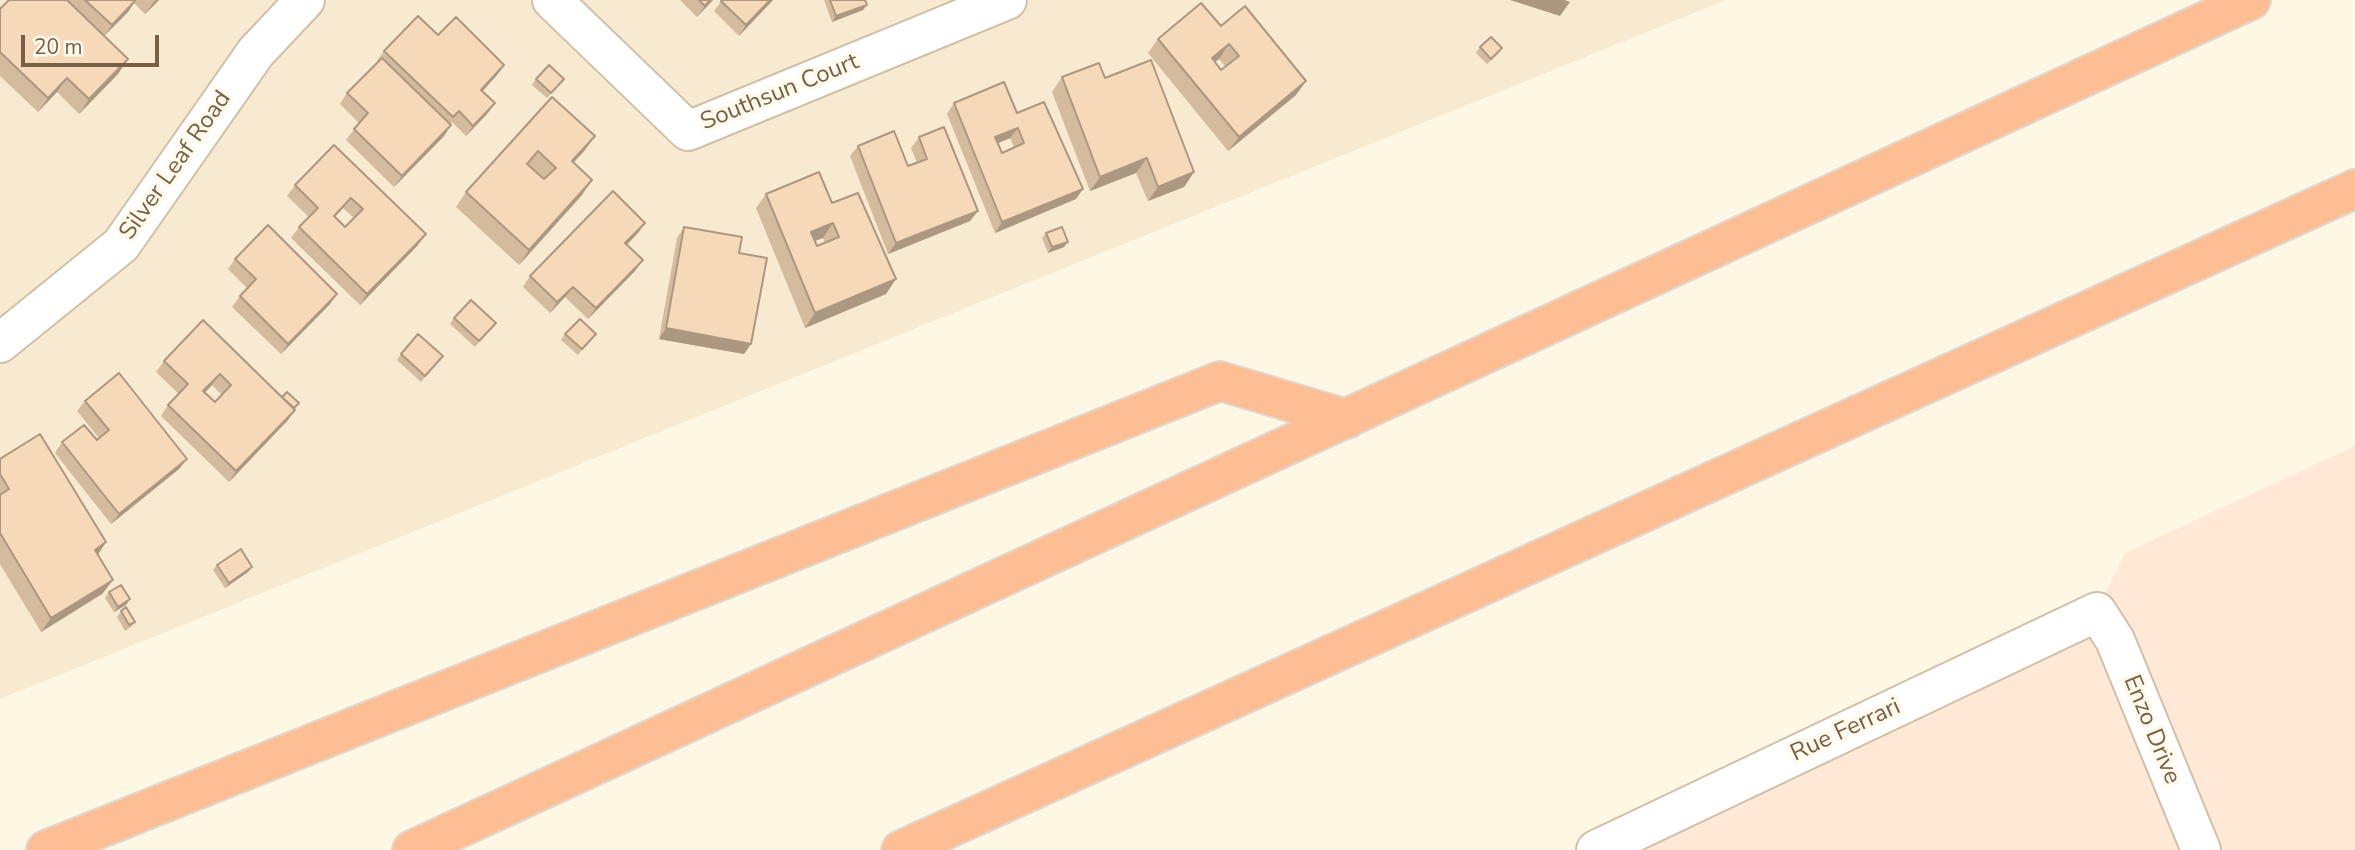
<!DOCTYPE html>
<html>
<head>
<meta charset="utf-8">
<style>
  body { margin:0 }
  #map { position:relative; width:2355px; height:850px; overflow:hidden; background:#fef7e3; font-family:"Nunito Sans",sans-serif }
  canvas { display:block }
  .scale { position:absolute; left:21px; top:35px; width:138px; height:32px; box-sizing:border-box; border:4px solid #795f46; border-top:0; padding-left:9px; font-size:21px; line-height:24px; white-space:nowrap; color:#795f46; -webkit-text-stroke:5px #fffaeb; paint-order:stroke }
</style>
</head>
<body>
<div id="map">
<canvas width="2355" height="850"></canvas>
<div class="scale">20 m</div>
</div>
<script>
const ctx = document.querySelector('canvas').getContext('2d');
ctx.lineJoin = 'round';
function fillPath(path, color) { ctx.fillStyle = color; ctx.fill(path, 'evenodd'); }
function stroke(path, color, width, dash) { ctx.strokeStyle = color; ctx.lineWidth = width; ctx.lineCap = dash ? 'butt' : 'round'; ctx.setLineDash(dash || []); ctx.stroke(path); }
function drawText(font, color, halo, rows, align = 'center') {
  ctx.font = font + ' "Nunito Sans",sans-serif'; ctx.lineWidth = 7; ctx.setLineDash([]); ctx.textBaseline = 'middle'; ctx.strokeStyle = halo; ctx.fillStyle = color; for (const [text, x, y, turn = 0] of rows) {
    ctx.save(); ctx.translate(x, y); ctx.rotate((+turn || 0) * Math.PI / 180); ctx.textAlign = isNaN(turn) ? turn : align; if (halo) ctx.strokeText(text, 0, 0); ctx.fillText(text, 0, 0); ctx.restore();
  }
}
fillPath(new Path2D(`
  M0,0h1726l-1726,699z`), '#f7ead1');
fillPath(new Path2D(`
  M2355,446v404h-759l500,-238 29,-59z`), '#ffe8d6');
const minor = new Path2D(`
  M552,0l136,131 319,-131
  M0,343l121,-98 135,-193 49,-52
  M1596,850l501,-238 18,28 86,210`);
const highway = new Path2D(`
  M46,850l1174,-469 127,38
  M412,850l1839,-850
  M901,850l1454,-661`);
stroke(minor, '#d1c0a8', 42);
stroke(highway, '#dfd9d3', 42);
stroke(minor, '#fff', 38);
stroke(highway, '#febe94', 38);
fillPath(new Path2D(`
  M9,0h150l-14,14 -11,-11 -6,9 -24,24 14,38 -39,40 -22,-22 -19,20 -38,-36v-67z
  M680,0h33l-16,17z
  M722,0h51l-34,36 -25,-25z
  M824,0h41l-2,10 -31,12z
  M1221,26l75,69 -68,56 -80,-98 10,-14zM1219,59l6,7 -4,4 -6,-9z
  M438,35l66,30 -7,10 -14,16 12,12 -8,11 -21,22 -14,-14 -8,14 -50,51 -48,-47 13,-17 -19,-19 7,-11 31,-31 -1,-1 7,-10z
  M1480,47l18,7 -11,10 -11,-11z
  M1062,77l43,1 89,94 -10,15 -36,14 -12,-28 -46,18 -38,-99z
  M536,79l24,5 -13,14 -15,-13z
  M552,97l33,53 -12,13 9,32 -63,70 -63,-58 10,-15z
  M954,103l63,10 59,86 -81,34 -48,-119zM1010,138l4,9 -12,6 -4,-10z
  M919,137l51,84 -82,33 -38,-98 8,-10 50,20 9,-3 -6,-15z
  M334,145l84,100 -58,60 -69,-67 8,-11 10,-10 -22,-21 8,-11zM343,208l11,10 -9,9 -10,-10z
  M766,194l66,9 54,91 -81,34 -49,-120zM823,238l2,5 -8,3 -2,-5z
  M645,223l-7,10 -11,12 8,26 -47,48 -23,-22 -15,16 -27,-26 7,-11z
  M684,227l55,26 12,91 -7,10 -85,-15 18,-101z
  M1046,233l18,14 -16,6 -6,-15z
  M235,259l95,45 -49,50 -49,-47 8,-11 7,-8 -19,-19z
  M454,318l42,5 -21,24 -25,-23z
  M203,320l92,89 -7,11 -59,62 -68,-66 7,-11 11,-11 -23,-22 8,-11zM212,385l10,10 -7,7 -10,-10z
  M565,334h31l-18,21 -17,-15z
  M401,354l42,2 -22,26 -24,-22z
  M85,401l94,68 -68,55 -56,-71 7,-11 35,-2 2,-2 -22,-27z
  M0,459l106,83 -8,13 15,25 -11,14 -61,38 -41,-68z
  M217,565l35,2 -4,5 -23,16 -12,-18z
  M109,592l21,7 -4,6 -12,7 -9,-14z
  M121,611l14,11 -4,5 -6,4 -8,-14z`), '#d4bb9e');
fillPath(new Path2D(`
  M156,0h3l-14,14 8,-11z
  M710,0h3l-16,17 8,-11z
  M770,0h3l-34,36 7,-11z
  M1510,0h55l5,2 -10,14z
  M135,1l-7,11 -24,24 8,-11z
  M867,5l-4,5 -31,12 4,-6z
  M1229,44l-10,15 -17,13 10,-14z
  M128,59l-10,15 -39,40 10,-15z
  M504,65l-7,10 -23,25 7,-10z
  M67,78l-10,14 -19,20 10,-14z
  M1306,81l-10,14 -68,56 11,-14z
  M495,103l-8,11 -21,22 7,-10z
  M451,125l-7,11 -50,51 8,-11z
  M1018,128l-8,10 -23,10 8,-11z
  M595,136l-10,14 -24,26 11,-15z
  M1147,158l-11,15 -46,18 10,-14z
  M1194,172l-10,15 -36,14 10,-14z
  M592,180l-10,15 -63,70 10,-15z
  M1083,189l-7,10 -81,34 7,-11z
  M351,198l-8,10 -17,19 8,-11z
  M978,211l-8,10 -82,33 8,-11z
  M645,223l-7,10 -21,21 8,-11z
  M833,223l-10,15 -22,8 10,-14z
  M426,234l-8,11 -58,60 7,-11z
  M1068,242l-4,5 -16,6 4,-6z
  M643,260l-8,11 -47,48 8,-11z
  M896,279l-10,15 -81,34 10,-15z
  M573,287l-8,10 -15,16 7,-11z
  M337,294l-7,10 -49,50 7,-10z
  M666,328l85,16 -7,10 -85,-15z
  M220,374l-8,11 -16,17 7,-11z
  M295,410l-7,10 -59,62 7,-11z
  M187,459l-8,10 -68,55 8,-10z
  M106,542l-10,15 -1,-7z
  M252,567l-4,5 -23,16 4,-5z
  M113,580l-11,14 -61,38 10,-14z
  M130,599l-4,6 -12,7 4,-5z`), '#ac9881');
const building = new Path2D(`
  M9,0h58l61,59 -39,40 -22,-21 -19,20 -48,-46v-43z
  M85,0h49l1,1 -23,24z
  M699,0h11l-5,6z
  M722,0h48l-24,25 -25,-24z
  M830,0h35l2,5 -31,11z
  M1201,3l20,23 24,-20 61,75 -67,56 -81,-98zM1229,44l10,12 -18,14 -9,-12z
  M418,16l20,19 18,-18 48,48 -23,25 14,13 -22,23 -14,-15 -6,6 -69,-66z
  M1491,37l11,11 -11,11 -11,-12z
  M382,58l69,67 -49,51 -48,-47 14,-16 -21,-20z
  M1151,60l43,112 -36,15 -11,-29 -47,19 -38,-100 37,-14 6,15z
  M549,65l15,14 -13,14 -15,-14z
  M1004,82l13,31 27,-11 39,87 -81,33 -48,-119zM1018,128l6,15 -22,10 -7,-16z
  M552,97l43,39 -23,25 20,19 -63,70 -63,-58zM538,151l18,17 -12,11 -17,-15z
  M944,127l34,84 -82,32 -38,-97 36,-15 14,35 19,-7 -8,-22z
  M334,145l92,89 -59,60 -68,-67 19,-19 -23,-23zM351,198l12,11 -18,18 -11,-11z
  M819,172l13,31 26,-10 38,86 -81,34 -49,-119zM833,223l6,14 -22,9 -6,-14z
  M613,191l32,32 -20,20 18,17 -47,48 -23,-21 -16,15 -27,-26z
  M268,225l69,69 -49,50 -48,-48 16,-17 -21,-20z
  M684,227l58,10 -3,16 28,5 -16,86 -85,-16z
  M1062,227l6,15 -16,5 -6,-14z
  M471,300l25,23 -17,18 -25,-23z
  M580,319l16,15 -14,15 -17,-15z
  M203,320l92,90 -59,61 -68,-66 20,-21 -24,-23zM220,374l11,11 -16,17 -12,-11z
  M418,334l25,22 -18,20 -24,-22z
  M119,373l68,86 -68,55 -57,-72 22,-17 13,15 12,-10 -24,-29z
  M287,392l12,11 -5,5 -12,-11z
  M40,434l66,108 -11,8 18,30 -62,38 -51,-85v-38l9,-6 -9,-15v-15z
  M241,549l11,18 -23,16 -12,-18z
  M121,585l9,14 -12,8 -9,-15z
  M126,607l9,15 -6,3 -8,-14z`);
fillPath(building, '#f6d9b8');
stroke(building, '#ac9881', 2);
drawText('24px', '#795f46', '#fffaeb', [
  ["Southsun Court",780,93,-22],
  ["Silver Leaf Road",176,166,-55],
  ["Enzo Drive",2151,730,68],
  ["Rue Ferrari",1846,731,-25]
]);
</script>
</body>
</html>
